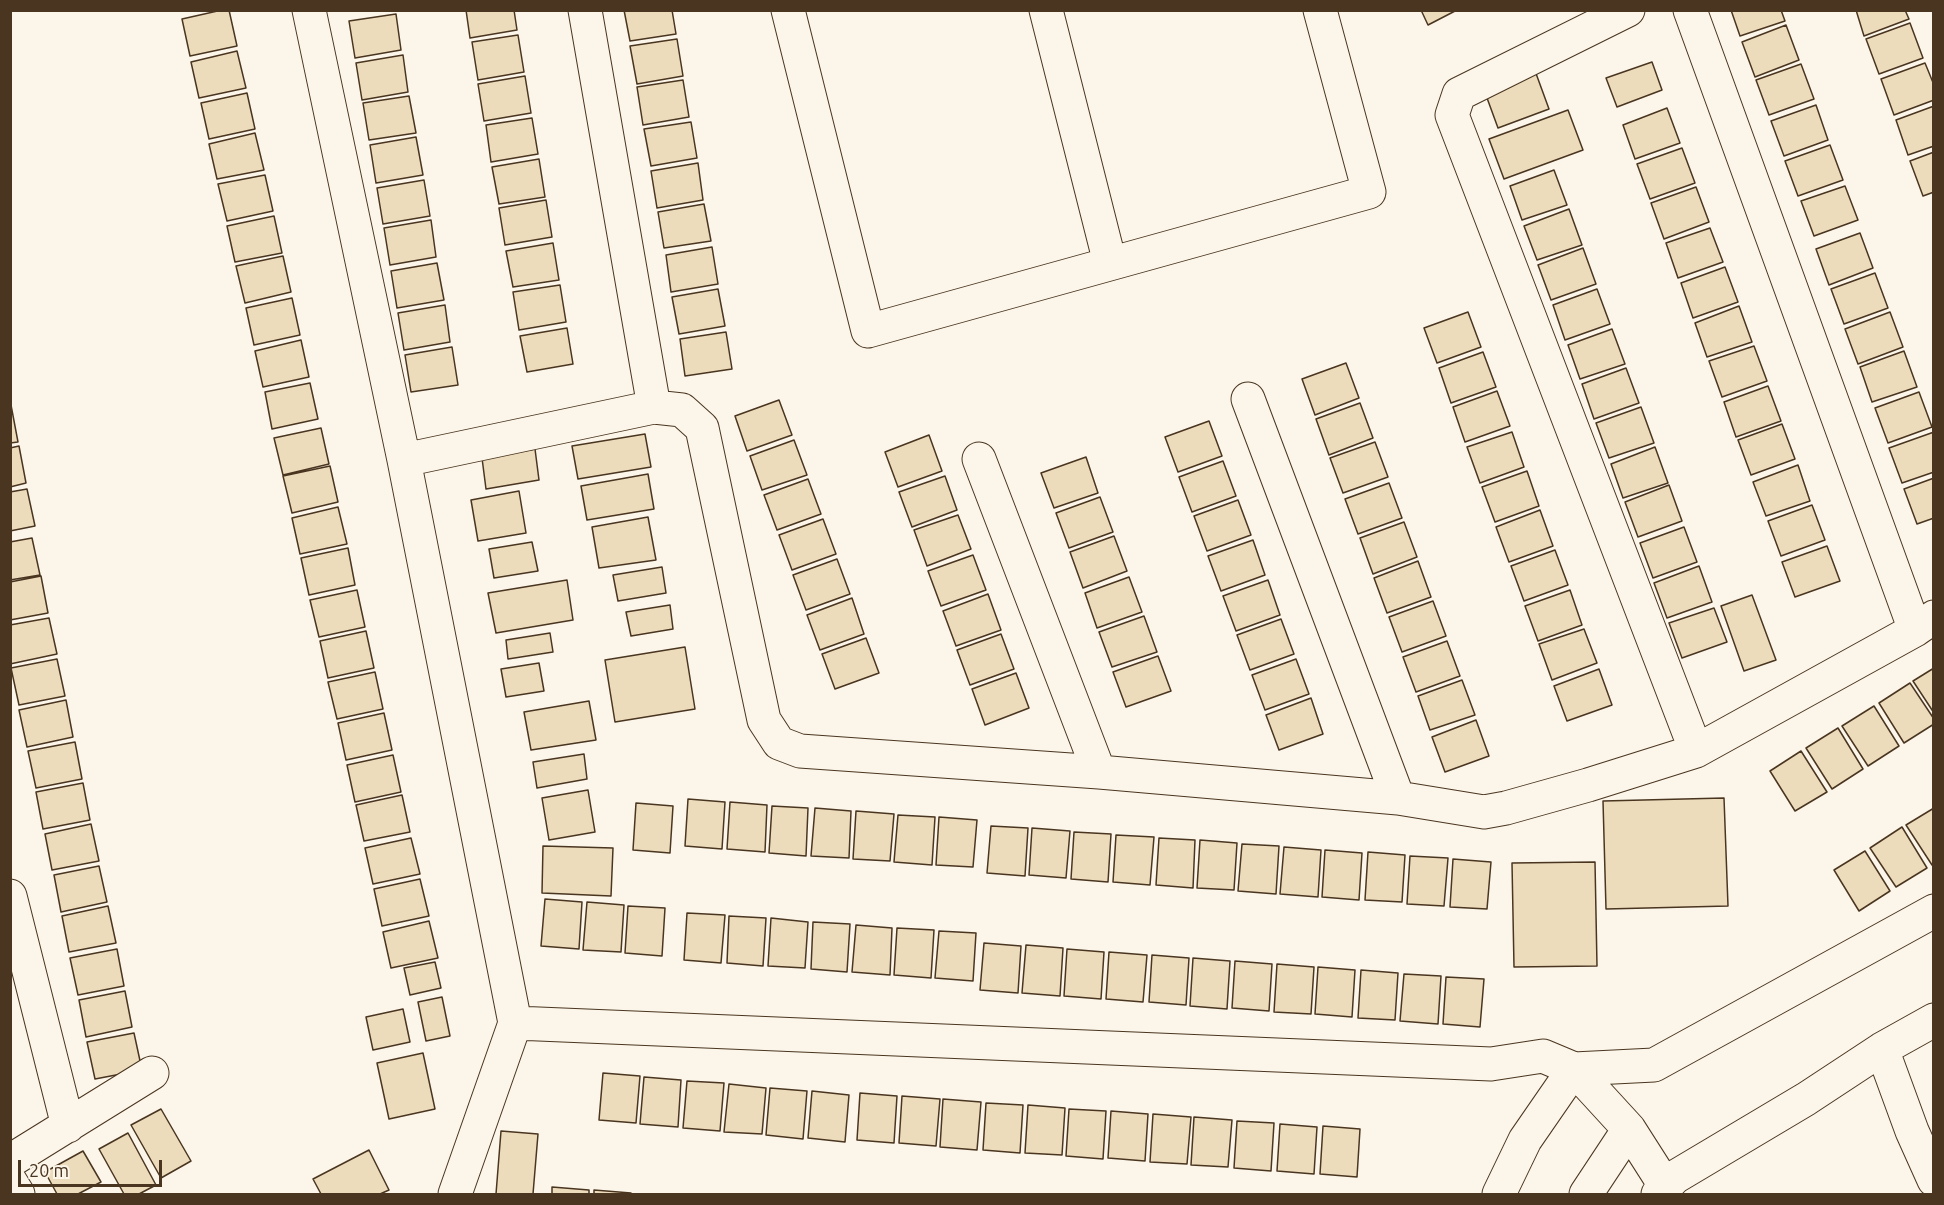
<!DOCTYPE html>
<html>
<head>
<meta charset="utf-8">
<style>
  body { margin:0 }
  #map { position:relative; width:1944px; height:1205px; overflow:hidden; background:#fbf6e9; font-family:Ubuntu,sans-serif }
  canvas { display:block }
  .frame { position:absolute; inset:0; border:12px solid #4a3520; pointer-events:none }
  .scale { position:absolute; left:18px; top:1160px; width:144px; height:27px; box-sizing:border-box; border:3px solid #4a3520; border-top:0; padding-left:8px; font-size:18px; line-height:21px; white-space:nowrap; color:#4a3520; -webkit-text-stroke:4px #fbf6e9; paint-order:stroke }
</style>
</head>
<body>
<div id="map">
<canvas width="1944" height="1205"></canvas>
<div class="frame"></div>
<div class="scale">20 m</div>
</div>
<script>
const ctx = document.querySelector('canvas').getContext('2d');
ctx.lineJoin = 'round';
function fillPath(path, color) { ctx.fillStyle = color; ctx.fill(path, 'evenodd'); }
function stroke(path, color, width, dash) { ctx.strokeStyle = color; ctx.lineWidth = width; ctx.lineCap = dash ? 'butt' : 'round'; ctx.setLineDash(dash || []); ctx.stroke(path); }
const building = new Path2D(`
  M222,10h7l8,36 -47,10 -8,-37z
  M466,10h48l3,20 -47,8z
  M624,10h48l4,24 -46,7z
  M1421,10h36l-29,15z
  M1731,10h50l4,11 -45,15z
  M1856,10h49l4,9 -45,17z
  M396,14l5,36 -46,8 -6,-37z
  M1910,23l13,35 -44,16 -13,-35z
  M1786,25l13,35 -44,17 -13,-35z
  M518,35l6,37 -46,8 -6,-38z
  M677,39l6,37 -46,8 -7,-38z
  M237,51l9,37 -47,10 -8,-36z
  M403,55l5,37 -46,8 -6,-37z
  M1652,62l10,28 -45,17 -11,-29z
  M1925,63l9,22v15l-40,15 -13,-36z
  M1801,64l13,35 -45,16 -13,-35z
  M1534,68l15,41 -51,19 -15,-41z
  M525,76l6,37 -47,8 -6,-37z
  M683,80l6,37 -46,8 -6,-38z
  M247,93l8,36 -46,10 -8,-36z
  M409,96l7,37 -47,7 -6,-37z
  M1816,105l12,35 -44,16 -13,-35z
  M1934,106v40l-26,9 -12,-35z
  M1667,108l13,35 -45,16 -12,-34z
  M1568,110l15,40 -79,29 -15,-40z
  M532,118l6,36 -47,8 -5,-37z
  M691,122l6,36 -46,8 -7,-37z
  M255,133l9,37 -47,9 -8,-35z
  M416,137l7,38 -47,8 -6,-38z
  M1830,145l13,35 -45,16 -13,-35z
  M1682,148l13,35 -45,16 -13,-35z
  M1934,152v40l-11,4 -13,-35z
  M539,159l6,38 -46,7 -7,-37z
  M698,163l5,37 -46,8 -6,-37z
  M1554,170l13,35 -45,15 -12,-34z
  M265,175l8,36 -46,10 -9,-37z
  M424,180l6,36 -47,8 -6,-36z
  M1845,186l13,34 -44,16 -13,-35z
  M1696,187l13,35 -45,17 -13,-36z
  M546,200l6,37 -47,8 -6,-37z
  M704,204l7,37 -47,7 -6,-36z
  M1569,209l13,36 -45,15 -13,-34z
  M274,216l8,37 -47,9 -8,-36z
  M431,220l5,37 -46,8 -6,-37z
  M1710,228l13,34 -45,16 -12,-35z
  M1860,233l13,35 -44,17 -13,-36z
  M553,243l6,37 -46,7 -7,-36z
  M712,247l6,37 -47,8 -5,-37z
  M1583,248l13,36 -45,16 -13,-35z
  M283,256l8,36 -46,11 -9,-37z
  M437,263l7,37 -47,8 -6,-37z
  M1725,267l13,35 -45,16 -12,-35z
  M1875,273l13,35 -44,16 -13,-35z
  M560,285l6,37 -47,8 -6,-38z
  M718,289l7,37 -46,8 -7,-37z
  M1597,289l13,35 -45,16 -12,-35z
  M292,298l8,37 -46,10 -8,-37z
  M445,305l5,37 -46,8 -6,-37z
  M1739,306l13,36 -45,15 -12,-34z
  M1468,312l13,35 -44,16 -13,-35z
  M1890,312l13,35 -45,17 -13,-35z
  M567,328l6,36 -46,8 -7,-36z
  M1612,329l13,35 -45,15 -12,-34z
  M726,332l6,37 -47,7 -5,-37z
  M301,340l8,37 -46,10 -8,-36z
  M1754,346l13,35 -45,16 -13,-36z
  M452,347l6,38 -47,7 -6,-37z
  M1904,351l13,36 -45,15 -12,-35z
  M1483,352l13,35 -45,16 -12,-35z
  M1346,363l13,35 -44,17 -13,-36z
  M1626,368l13,35 -45,16 -12,-35z
  M310,383l8,36 -46,10 -7,-37z
  M1768,386l13,35 -45,16 -12,-35z
  M1497,391l13,35 -45,16 -12,-35z
  M1919,392l13,35 -44,16 -13,-35z
  M779,400l13,35 -45,16 -12,-35z
  M1360,403l13,35 -44,17 -13,-36z
  M11,405l7,37 -8,1v-38z
  M1641,407l13,36 -45,15 -13,-35z
  M1209,421l13,35 -44,16 -13,-35z
  M1782,424l13,35 -44,16 -13,-35z
  M321,428l8,36 -46,11 -9,-37z
  M1512,432l12,35 -44,16 -13,-36z
  M1934,432v40l-32,11 -13,-35z
  M645,434l6,33 -73,12 -6,-33z
  M929,435l13,36 -44,16 -13,-35z
  M794,440l13,35 -45,15 -12,-34z
  M1375,442l13,35 -45,16 -13,-35z
  M19,446l7,37 -16,4v-39z
  M1655,447l13,36 -45,15 -12,-34z
  M535,449l4,31 -53,9 -4,-31z
  M1086,457l12,36 -44,15 -13,-35z
  M1223,461l13,35 -44,16 -13,-35z
  M1798,465l12,36 -44,15 -13,-34z
  M330,466l8,36 -46,11 -9,-37z
  M1527,471l12,35 -44,16 -13,-35z
  M648,474l6,35 -67,11 -6,-34z
  M945,476l12,34 -45,17 -13,-35z
  M1934,478v40l-17,6 -13,-35z
  M808,479l13,35 -44,16 -13,-35z
  M1389,483l13,35 -44,16 -13,-35z
  M1669,485l13,36 -44,16 -13,-35z
  M27,489l8,37 -25,5v-39z
  M519,491l7,42 -48,8 -7,-41z
  M1100,497l13,35 -44,16 -13,-35z
  M1238,500l13,35 -44,16 -13,-35z
  M1812,505l13,35 -44,16 -13,-35z
  M338,507l9,37 -47,10 -8,-36z
  M1540,510l13,36 -44,16 -13,-35z
  M958,515l13,34 -44,17 -13,-36z
  M648,517l8,43 -57,8 -7,-41z
  M823,519l13,35 -44,16 -13,-35z
  M1404,522l13,35 -44,17 -13,-36z
  M1684,527l13,35 -44,16 -13,-35z
  M1114,536l13,35 -44,17 -13,-36z
  M32,538l8,37 -30,5v-38z
  M1253,540l12,35 -44,16 -13,-35z
  M532,542l6,29 -44,7 -5,-29z
  M1827,546l13,35 -45,16 -13,-35z
  M348,548l7,37 -46,10 -8,-37z
  M1555,550l13,35 -44,16 -13,-35z
  M973,555l13,35 -45,16 -13,-35z
  M837,559l13,35 -44,16 -13,-35z
  M1418,561l13,36 -44,16 -13,-35z
  M1699,566l13,36 -45,16 -13,-35z
  M662,567l4,26 -48,8 -5,-26z
  M41,576l7,37 -38,7v-38z
  M1129,577l13,35 -45,16 -12,-35z
  M567,580l6,40 -77,13 -8,-40z
  M1268,580l12,35 -44,16 -13,-35z
  M357,590l8,37 -46,10 -9,-37z
  M1570,590l12,35 -44,16 -13,-35z
  M988,594l13,36 -45,16 -13,-35z
  M1752,595l24,65 -32,11 -23,-65z
  M852,598l12,36 -44,16 -13,-35z
  M1433,601l13,35 -44,16 -13,-35z
  M670,605l3,24 -42,7 -5,-24z
  M1714,608l13,34 -45,16 -13,-35z
  M1144,616l13,36 -45,15 -13,-35z
  M49,618l8,36 -47,10v-39z
  M1281,619l13,35 -44,16 -13,-35z
  M1584,629l13,34 -45,17 -13,-36z
  M366,631l8,37 -46,10 -8,-37z
  M550,633l3,19 -45,7 -2,-19z
  M1001,634l13,35 -44,16 -13,-35z
  M866,638l13,35 -44,16 -13,-35z
  M1447,641l13,35 -44,16 -13,-35z
  M685,647l10,62 -80,13 -10,-62z
  M1158,656l13,35 -45,16 -13,-35z
  M57,659l8,37 -46,9 -8,-37z
  M1296,659l13,35 -44,16 -13,-35z
  M539,663l5,28 -38,6 -5,-28z
  M1934,668v45l-21,-32z
  M1599,669l13,36 -45,16 -13,-35z
  M375,672l8,37 -46,10 -9,-37z
  M1016,673l13,35 -44,17 -13,-36z
  M1462,680l13,35 -45,15 -12,-34z
  M1910,683l24,36v5l-30,19 -25,-40z
  M1311,698l12,36 -44,16 -13,-35z
  M66,700l7,37 -46,10 -8,-37z
  M589,701l7,39 -65,10 -7,-38z
  M1874,706l25,40 -31,20 -26,-40z
  M384,713l8,37 -46,10 -8,-37z
  M1476,720l13,36 -44,16 -13,-35z
  M1838,728l25,41 -31,20 -26,-41z
  M75,742l7,37 -46,9 -8,-37z
  M1801,751l26,41 -32,19 -25,-40z
  M584,754l3,25 -50,9 -4,-26z
  M393,755l8,37 -46,10 -8,-37z
  M83,783l7,37 -47,9 -7,-37z
  M588,790l7,42 -46,8 -7,-42z
  M402,795l8,37 -46,9 -8,-36z
  M1724,798l4,108 -122,3 -3,-108z
  M688,799l37,3 -3,47 -37,-3z
  M730,802l37,3 -2,47 -38,-3z
  M636,803l37,3 -3,47 -37,-3z
  M772,806l36,2 -2,48 -37,-3z
  M815,808l36,3 -2,47 -38,-2z
  M1934,808v56l-2,1 -26,-40z
  M856,811l38,3 -4,47 -37,-2z
  M898,815l37,2 -3,48 -38,-3z
  M939,817l38,3 -4,47 -37,-2z
  M91,824l8,37 -47,9 -7,-36z
  M991,826l37,2 -3,48 -38,-3z
  M1902,827l25,41 -31,19 -26,-39z
  M1032,828l38,3 -4,47 -37,-3z
  M1074,832l37,2 -3,48 -37,-3z
  M1116,835l38,2 -4,48 -37,-3z
  M411,838l9,36 -47,10 -8,-36z
  M1159,838l36,2 -2,48 -37,-3z
  M1200,840l37,3 -3,47 -37,-2z
  M1242,844l37,2 -3,48 -38,-3z
  M543,846l70,2 -2,48 -69,-3z
  M1284,847l37,3 -3,47 -38,-3z
  M1325,850l37,3 -3,47 -37,-3z
  M1865,851l25,40 -31,20 -25,-41z
  M1368,852l37,3 -3,47 -37,-2z
  M1410,856l38,2 -4,48 -37,-2z
  M1453,859l38,3 -4,47 -37,-2z
  M1595,862l2,104 -83,1 -2,-104z
  M99,866l8,36 -46,10 -7,-37z
  M420,879l9,37 -47,10 -8,-37z
  M545,899l37,3 -3,47 -38,-3z
  M587,902l37,3 -3,47 -38,-2z
  M108,906l8,37 -47,9 -7,-36z
  M628,906l37,2 -3,48 -37,-3z
  M687,913l38,2 -4,48 -37,-3z
  M729,916l37,2 -3,48 -36,-3z
  M771,918l37,4 -3,46 -37,-2z
  M429,921l9,37 -47,10 -8,-36z
  M813,922l37,2 -3,48 -36,-3z
  M856,925l36,3 -2,47 -38,-3z
  M897,928l37,2 -3,48 -37,-3z
  M939,931l37,2 -3,48 -38,-3z
  M984,943l37,3 -3,47 -38,-3z
  M1026,945l37,3 -3,48 -38,-3z
  M117,949l7,37 -46,9 -8,-37z
  M1067,949l37,3 -3,47 -37,-3z
  M1109,952l38,3 -4,47 -37,-3z
  M1152,955l37,3 -3,47 -37,-3z
  M1193,958l37,3 -3,48 -37,-3z
  M1235,961l37,3 -3,47 -37,-3z
  M435,962l6,26 -31,7 -6,-27z
  M1277,964l37,3 -3,47 -37,-2z
  M1318,967l37,3 -3,47 -37,-3z
  M1361,970l37,3 -3,47 -37,-2z
  M1404,974l37,2 -3,48 -38,-3z
  M1446,977l38,2 -4,48 -37,-3z
  M125,991l7,36 -46,10 -7,-37z
  M442,997l8,39 -24,5 -8,-39z
  M403,1009l7,33 -37,8 -7,-33z
  M134,1033l8,37 -47,9 -8,-37z
  M423,1053l12,56 -46,10 -12,-56z
  M603,1073l37,3 -4,47 -37,-3z
  M644,1077l37,3 -3,47 -38,-3z
  M687,1081l37,2 -4,48 -37,-3z
  M729,1084l37,4 -4,46 -38,-2z
  M770,1088l37,3 -4,48 -37,-4z
  M812,1091l37,4 -4,47 -37,-4z
  M860,1093l37,3 -3,47 -37,-3z
  M902,1096l38,3 -4,47 -37,-3z
  M943,1099l38,3 -4,48 -37,-3z
  M986,1103l37,2 -3,48 -37,-3z
  M1028,1105l37,3 -3,47 -37,-2z
  M161,1109l30,52 -30,17 -30,-53z
  M1069,1109l37,2 -3,48 -37,-3z
  M1111,1111l37,3 -3,47 -37,-3z
  M1153,1114l38,3 -4,47 -37,-2z
  M1194,1117l38,3 -4,47 -37,-2z
  M1237,1121l37,2 -3,48 -37,-3z
  M1280,1124l37,3 -3,47 -37,-3z
  M1323,1126l37,3 -3,48 -37,-3z
  M501,1131l37,3 -5,60h-37z
  M128,1133l28,52 -17,9h-15l-25,-45z
  M369,1150l20,40 -9,4h-59l-8,-15z
  M83,1151l18,31 -23,12h-21l-12,-22z
  M552,1187l37,3v4h-37z
  M594,1190l37,3v1h-37z`);
fillPath(building, '#ecdcbc');
stroke(building, '#4a3520', 1.5);
const street = new Path2D(`
  M309,10l95,450 111,563 -60,171
  M585,10l69,397
  M788,10l80,321 501,-139 -49,-182
  M1046,10l64,253
  M1628,10l-169,84 -7,21 244,636
  M1690,10l225,620
  M1248,399l150,399
  M979,459l120,313
  M404,460l250,-53 28,3 20,18 62,292 15,23 21,8 299,21 299,26 86,14 22,-4 82,-23 108,-34 219,-121 19,-13
  M10,896l58,230
  M515,1023l976,41 52,-8 31,13 55,60 37,58
  M1882,1049l30,82 22,49
  M1574,1069l80,-4 280,-154
  M10,1161l142,-88
  M10,1181l8,13
  M1499,1194l26,-54 49,-71
  M1586,1194l43,-65
  M1658,1194l17,-17 131,-78 76,-50 52,-29`);
stroke(street, '#4a3520', 35);
stroke(street, '#fbf6e9', 33);
</script>
</body>
</html>
